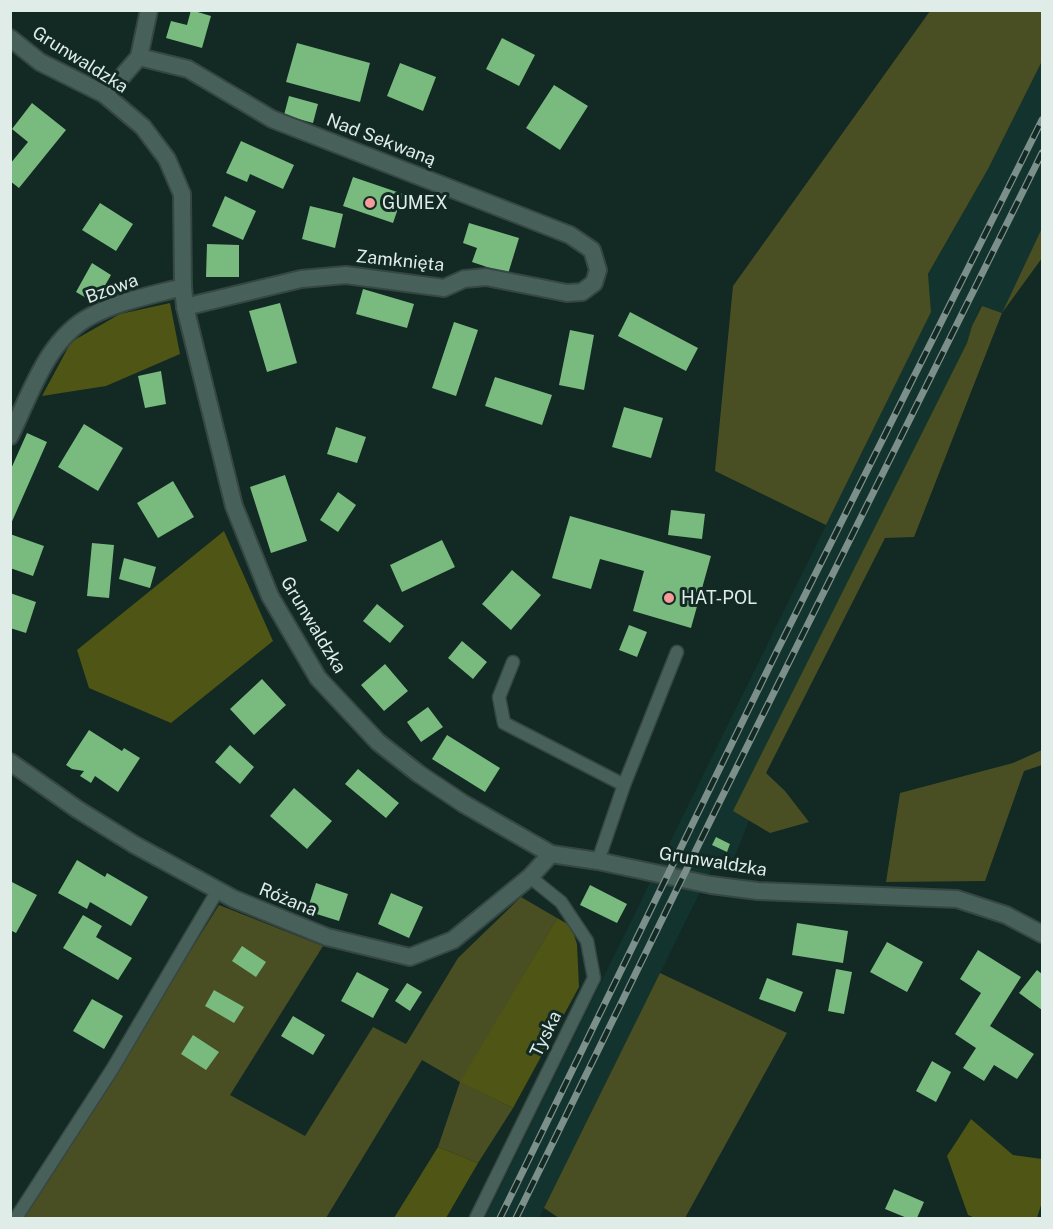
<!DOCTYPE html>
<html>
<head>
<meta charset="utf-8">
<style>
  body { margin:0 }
  #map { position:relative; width:1053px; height:1229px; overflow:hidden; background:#122924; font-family:"Public Sans",sans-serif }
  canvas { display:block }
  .frame { position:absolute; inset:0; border:12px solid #dfece8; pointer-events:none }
</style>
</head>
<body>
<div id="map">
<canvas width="1053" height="1229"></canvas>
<div class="frame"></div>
</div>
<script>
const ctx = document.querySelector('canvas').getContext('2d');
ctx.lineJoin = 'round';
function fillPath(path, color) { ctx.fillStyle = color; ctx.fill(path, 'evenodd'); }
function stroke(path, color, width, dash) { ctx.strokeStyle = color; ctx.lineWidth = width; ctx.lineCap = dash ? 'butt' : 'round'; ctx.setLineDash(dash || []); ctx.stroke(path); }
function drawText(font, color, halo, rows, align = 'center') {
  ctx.font = font + ' "Public Sans",sans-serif'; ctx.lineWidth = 6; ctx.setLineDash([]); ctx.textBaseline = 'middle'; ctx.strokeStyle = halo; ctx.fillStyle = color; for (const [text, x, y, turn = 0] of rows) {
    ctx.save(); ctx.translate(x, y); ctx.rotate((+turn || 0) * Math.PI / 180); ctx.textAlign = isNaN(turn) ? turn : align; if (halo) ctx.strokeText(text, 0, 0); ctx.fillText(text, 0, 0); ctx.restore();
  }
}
fillPath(new Path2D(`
  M1042,61v167l-40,85 -21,-7 -9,20 -5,17 -233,468 15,9 -19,49 -19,1 -172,348h-54l446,-906 -3,-37 60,-106z`), '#13342e');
fillPath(new Path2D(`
  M930,11h112v50l-54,108 -60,105 3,38 -105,213 -111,-54 18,-185z
  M1042,228v30l-40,55 -88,224 -29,1 -119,235 19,18 24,31 -39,11 -37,-22 234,-468 5,-17 10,-20 20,7z
  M1042,750v15l-18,6 -39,110 -99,1 14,-89 113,-30z
  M521,897l36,21 -96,164 52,26 -35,55 -40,-16 22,-65 -38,-22 -96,158h-303l196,-313 104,41 -93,149 75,41 68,-109 33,17 52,-86z
  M660,973l127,60 -102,185h-126l-15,-10z`), '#4a4f23');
fillPath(new Path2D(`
  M170,303l10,51 -74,32 -64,10 29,-54 49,-28z
  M224,531l49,110 -102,82 -82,-35 -12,-38z
  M557,918l14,8 6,18 2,43 -66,121 -53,-26z
  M971,1119l42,36 29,4v43l-5,16h-62l-7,-3 -21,-59z
  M438,1147l40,16 -32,55h-52z`), '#4f5514');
fillPath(new Path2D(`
  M191,10l20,6 -9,32 -36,-10 5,-17 16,4z
  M502,38l33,17 -16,31 -33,-17z
  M297,43l73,20 -10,39 -74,-20z
  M400,63l36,14 -13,34 -36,-15z
  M554,85l34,21 -28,44 -34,-22z
  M289,96l29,8 -5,19 -29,-8z
  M32,103l34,27 -47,58 -9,-7v-17l18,-22 -16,-13z
  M241,141l53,24 -11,24 -33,-15 -3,8 -21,-9z
  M353,177l50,17 -10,29 -50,-17z
  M225,196l31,15 -13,29 -31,-14z
  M100,203l33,21 -17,27 -34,-21z
  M310,206l33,8 -8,34 -33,-9z
  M469,223l50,15 -11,36 -36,-12 5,-14 -14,-5z
  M207,244l32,1v32h-33z
  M92,263l19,12 -16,28 -19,-11z
  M363,289l51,15 -7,24 -51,-14z
  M280,303l17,60 -30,9 -18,-61z
  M630,312l68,36 -12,23 -68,-35z
  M454,322l24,8 -22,66 -24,-8z
  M570,330l24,5 -10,55 -25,-5z
  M161,371l5,33 -21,4 -7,-32z
  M495,377l57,18 -10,30 -57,-19z
  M624,407l39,11 -12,40 -39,-11z
  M84,424l39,24 -25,43 -40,-24z
  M336,427l30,10 -9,26 -30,-9z
  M27,433l20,9 -37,84v-55z
  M285,475l22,66 -36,12 -21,-66z
  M173,481l21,36 -36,21 -21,-35z
  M338,492l18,13 -18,27 -18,-12z
  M671,510l34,4 -3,25 -34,-4z
  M570,516l141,40 -20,72 -58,-17 11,-40 -44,-12 -9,30 -39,-11z
  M10,534l34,12 -11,30 -23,-8z
  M442,540l13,27 -53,25 -12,-27z
  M92,543l22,2 -5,53 -22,-2z
  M124,558l32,9 -6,21 -31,-9z
  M512,570l29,25 -30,35 -29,-26z
  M10,593l26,9 -10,31 -16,-5z
  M377,604l27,22 -14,17 -27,-22z
  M629,625l18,7 -10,25 -18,-7z
  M462,641l25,21 -14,17 -25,-21z
  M385,664l23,27 -24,20 -23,-26z
  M262,679l24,26 -32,30 -24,-26z
  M428,707l15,20 -22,15 -14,-20z
  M89,730l33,21 2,-3 16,10 -22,34 -23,-16 -4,7 -11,-7 4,-5 -12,-2 -6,-4z
  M447,735l53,33 -15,24 -53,-33z
  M230,745l24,22 -14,17 -25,-22z
  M358,769l41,34 -13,15 -41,-34z
  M294,788l38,33 -25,28 -37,-33z
  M716,837l14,7 -3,8 -15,-7z
  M77,860l28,17 2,-4 41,24 -17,29 -41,-24 -3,7 -29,-16z
  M10,881l27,14 -21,38 -6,-3z
  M316,883l32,11 -9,27 -32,-10z
  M590,885l37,19 -10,19 -37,-18z
  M391,893l32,14 -14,31 -31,-14z
  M83,915l19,11 -6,11 36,21 -14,22 -55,-32z
  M797,923l51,8 -5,32 -51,-8z
  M887,942l36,20 -16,30 -37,-20z
  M242,946l24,16 -10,15 -24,-16z
  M978,950l43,27 -31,49 44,28 -17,25 -23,-14 -10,16 -21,-13 13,-20 -21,-14 26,-41 -21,-14z
  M836,969l16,3 -8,42 -16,-3z
  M1037,970l5,4v36l-23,-17z
  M357,972l32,17 -16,29 -32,-17z
  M767,978l36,14 -8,20 -36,-13z
  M407,983l15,9 -12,19 -15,-10z
  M214,990l30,17 -10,16 -29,-17z
  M92,999l31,17 -19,33 -31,-18z
  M293,1016l32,19 -12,20 -32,-19z
  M193,1035l26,17 -13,18 -25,-16z
  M932,1061l19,11 -15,30 -20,-11z
  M894,1189l30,13 -7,16h-10l-22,-9z`), '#79ba7f');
const service = new Path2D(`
  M513,662l-14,35 5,26 120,62 -26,76
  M624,785l53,-133
  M16,1218l97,-150 105,-178
  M476,1218l118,-240 -7,-37 -26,-39 -31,-25`);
const minor = new Path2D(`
  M139,57l49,12 84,50 298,116 22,15 6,20 -4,13 -12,9 -15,1 -81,-16 -22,2 -20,9 -98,-13 -45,4 -116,28
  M104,94l16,-15 19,-22 10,-47
  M10,436c21,-43 37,-97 81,-120 28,-15 62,-21 92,-29
  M10,762l67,47 58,36 99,54 93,38 83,20 43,-17 77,-63 21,-23`);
const tertiary = new Path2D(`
  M10,38l30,24 64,32 39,33 24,32 15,35 1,93 2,20 49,199 36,90 48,82 60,64 41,32 45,30 87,50 47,7 113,24 47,6 199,8 49,16 36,19`);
stroke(service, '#364642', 15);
stroke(minor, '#364642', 20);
stroke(tertiary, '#364642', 20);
stroke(service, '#47605a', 12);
stroke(minor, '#47605a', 16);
stroke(tertiary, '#47605a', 16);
const rail = new Path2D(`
  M500,1218l279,-571 263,-527
  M516,1218l203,-415 323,-650`);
stroke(rail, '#7d8f8b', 7);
stroke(rail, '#122924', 4.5, [14]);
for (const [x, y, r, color] of [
  [370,203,6,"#f59b99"],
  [669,598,6,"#f59b99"]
]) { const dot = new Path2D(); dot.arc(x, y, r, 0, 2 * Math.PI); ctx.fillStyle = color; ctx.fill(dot); stroke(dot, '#122924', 2); }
drawText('18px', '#dfece8', '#122924', [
  ["Grunwaldzka",80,60,32],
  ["Nad Sekwaną",381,140,21],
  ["Zamknięta",400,261,6],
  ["Bzowa",112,289,-20],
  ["Grunwaldzka",313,625,59],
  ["Grunwaldzka",713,862,9],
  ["Różana",288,900,22],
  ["Tyska",546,1034,-64]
]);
drawText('18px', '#dfece8', '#122924', [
  ["GUMEX",382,203],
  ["HAT-POL",681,598]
], 'left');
</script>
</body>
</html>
